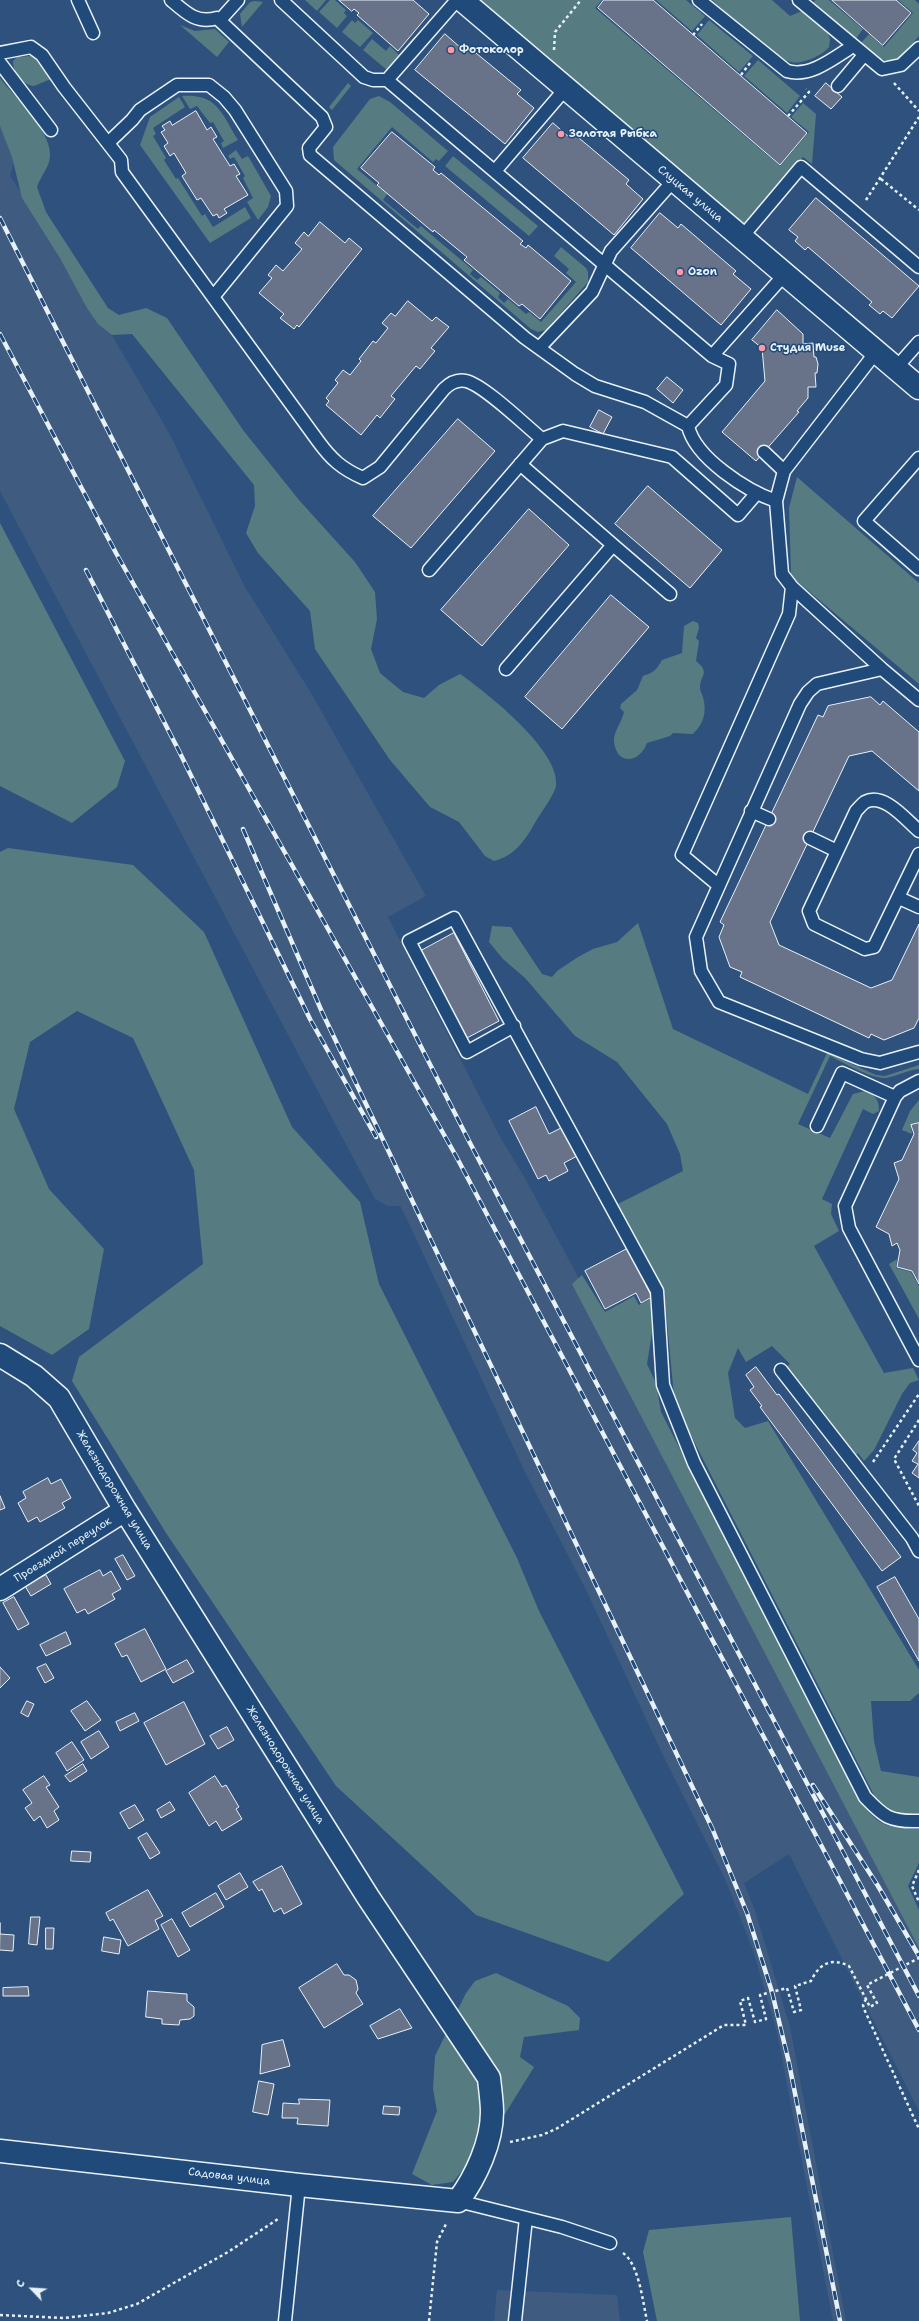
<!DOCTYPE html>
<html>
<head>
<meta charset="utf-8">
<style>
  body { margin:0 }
  #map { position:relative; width:919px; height:2321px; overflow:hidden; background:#2e527d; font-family:"Shantell Sans",sans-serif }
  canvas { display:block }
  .north { position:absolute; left:12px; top:2269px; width:40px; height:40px; -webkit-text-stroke:3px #1f4a7a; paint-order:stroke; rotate:295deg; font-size:11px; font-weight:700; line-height:16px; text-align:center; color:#e8f1f8 }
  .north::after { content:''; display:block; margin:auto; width:14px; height:18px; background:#e8f1f8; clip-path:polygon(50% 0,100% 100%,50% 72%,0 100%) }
</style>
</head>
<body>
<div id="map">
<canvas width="919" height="2321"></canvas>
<div class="north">С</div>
</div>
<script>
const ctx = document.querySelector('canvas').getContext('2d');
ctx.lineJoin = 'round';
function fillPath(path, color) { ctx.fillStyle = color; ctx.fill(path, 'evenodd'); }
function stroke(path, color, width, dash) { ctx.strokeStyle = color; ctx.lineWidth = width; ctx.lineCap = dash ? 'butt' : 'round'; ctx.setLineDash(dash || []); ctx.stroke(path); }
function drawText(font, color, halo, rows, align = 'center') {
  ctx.font = font + ' "Shantell Sans",sans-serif'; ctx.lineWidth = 3; ctx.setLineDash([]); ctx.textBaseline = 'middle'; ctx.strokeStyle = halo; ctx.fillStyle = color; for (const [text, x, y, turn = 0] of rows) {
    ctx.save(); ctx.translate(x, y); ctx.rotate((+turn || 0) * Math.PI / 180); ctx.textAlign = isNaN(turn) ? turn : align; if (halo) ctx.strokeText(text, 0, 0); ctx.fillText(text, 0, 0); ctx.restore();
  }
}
fillPath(new Path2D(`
  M0,125l16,30 -6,21 82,125 77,132 76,154 66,106 115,203 -38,21 111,218 27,45 393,731v200l-130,-257 -45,29 11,28 35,116 56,294h-13l-56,-289 -24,-82 -28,-71 -65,-130 -73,-157 -62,-120 -121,-259 -4,-7h-12l-13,-7 -375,-708z
  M497,2290l120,5 3,26h-126z`), '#3f5c80');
fillPath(new Path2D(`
  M305,0h21l-9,11z
  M330,0h5l11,10 -2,3 3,3 -10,12 -18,-16z
  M477,0h125l-7,8 185,158 29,-34 -18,-15 12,-14 13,11 -4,50 -9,-7 -61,69z
  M656,0h30l19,16 -13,15z
  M712,0h60l18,16 12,-5 26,23 2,5 -1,8c-6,8 -27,18 -38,15 -18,-4 -63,-48 -79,-62z
  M815,0h14l34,29 -8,11 -42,-37z
  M898,0h17l4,4v32c-25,29 -27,34 -59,8l9,-10 15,13 29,-34z
  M255,1l8,1 -21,25 -2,-13 10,-12z
  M352,20l3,3 3,-3 15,13 -13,14 -18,-15z
  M709,20l44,36 -14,16 -42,-37z
  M180,25l15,6 20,-2 14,13 -12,15z
  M414,37l1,4 -16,18 -2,-1 -6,11 -4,1 -24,-20 9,-11 14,12 4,-5 9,9z
  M31,56l7,5 13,18 -17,7c-12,-1 -21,-14 -21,-25l4,-4z
  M758,60l42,36 -13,17 -43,-37z
  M0,78c14,19 58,58 49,84 -3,9 -9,16 -12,25l9,25 62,96 11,7 27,-7 21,10 76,112 56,70 56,62 20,30 2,27 -6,30 9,24 23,19 21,6 15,-13 21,-11c26,18 101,77 96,112 -2,9 -15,27 -20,35 -10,18 -21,35 -42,40l-9,-5 -26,-34 -29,-15 -40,-47 -75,-111 -5,-38 -52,-58 -12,-20 9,-27 -1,-21 -122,-151 -20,1 -14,-11 -11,-16 -27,-50 -38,-60 -10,-41 -12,-31z
  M348,83l3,3 -19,24 -3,-3z
  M182,96c35,-3 40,18 56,44l-15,8 -2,-5 3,-2 -11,-19 -3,1 -13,-17 -7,3z
  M379,96l11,6 58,49 -9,10 -3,-2 -3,3 -41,-35 -35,42 30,25 -4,6 35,29 3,-3 52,44 -3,4 7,6 4,-3 19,16 -2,4 6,6 4,-4 18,15 3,-2 12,10 35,-40 -10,-9 3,-4 -15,-13 7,-9 25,21 2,4v10l-42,48 -8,2 -7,-3 -197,-169 -1,-13 37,-48z
  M179,97l6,10 -32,21 3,6 -3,2 13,22 -2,2 12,19 2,-1 24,38 3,-2 8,13 32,-20 6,11 -41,25 -70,-98 10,-28z
  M236,150l6,9 6,-3 23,40 -3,11 -10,13 -11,-18 6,-4 -10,-20 2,-2 -11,-19 -4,2 -2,-3z
  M453,156l85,70 -9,10 -84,-70z
  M797,477l122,106v101l-126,-106 -2,-4 -2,-66z
  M0,523l125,238 -8,26 -45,36 -72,-37z
  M693,621l5,2 1,5 -3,10 3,3 -3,20c15,12 4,14 4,27 0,3 2,6 3,9 4,15 1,26 -10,37l-20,-1 -3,3 -23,7c-7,20 -30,23 -33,-1 -1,-10 8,-20 10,-30l-4,-4 1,-4 16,-14 6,-14c12,-4 13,-6 19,-16l20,-7 2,-27z
  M8,848l125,17 71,67 88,195 68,75 19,82 138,274 22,53 145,283 -76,68 -132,-47 -140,-129 -170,-253 -94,-152 7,-24 124,-93 -9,-94 -61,-132 -56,-27 -47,31 -16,67 35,80 55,60 -15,80 -37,26 -52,-29v-474z
  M638,923l35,106 135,65 19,-41 49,22 9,1 34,-11v4c-11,1 -22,7 -33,9 -15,1 -42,-15 -56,-22l-32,68 32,14 23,-44 12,-3c11,4 14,9 14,20l-6,3 -10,-5 -41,90 10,5 -1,10 8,17 -25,15 70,127 29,-5 6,12 -9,3 -8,11 -28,56 -10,11 -6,-8 -5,4 -68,-89 5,-4 -18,-18 -26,16 -8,-14 -10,25 7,45 10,10 23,-7 151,249v23l-9,8h-39l3,40 7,30 38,6v38l-3,1 -25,-6 -16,-13 -197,-387 -4,-14 -10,-105 -46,-87 65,-33 -3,-17 -13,-30 -50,-62 -42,-26 -50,-58 -22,-19 -14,-17 3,-16 19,1 31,47 10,3 5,-6 21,-14 15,-8 24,-7z
  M919,1100v22l-8,3 1,9 -10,-4 8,-19z
  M897,1259l-1,9 15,4 8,14v33l-30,-55z
  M582,1275l23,37 29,-16 5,9 11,-6 2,34 -5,31 9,19 5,29 196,384c20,29 27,32 62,33v34l-11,23 11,24v38l-347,-664z
  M496,1973l72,33 12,12 -1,12 -55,7 -4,20 14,10 -29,47 -27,16 -8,31 -17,21 -21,3 -20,-11 25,-63 -4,-22 2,-33 31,-63 9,-12z
  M791,2217l9,104h-143l-14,-69 6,-22z`), '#567b81');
const building = new Path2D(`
  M339,0h74l16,14 -31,37 -41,-36 2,-2 -5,-4 -2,2z
  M604,0h49l154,133 -27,32 -182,-157z
  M832,0h64l15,13 -28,32z
  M445,34l16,14 4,-4 56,46 -4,4 17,14 -29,36 -90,-74z
  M826,83l16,14 -11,12 -16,-13z
  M196,111l11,19 4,-3 6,10 -4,2 17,27 4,-2 6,10 -4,2 12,19 -24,14 3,4 -8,5 -2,-4 -4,2 -12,-18 -4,2 -15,-24 4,-3 -12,-20 -4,3 -6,-10 4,-3 -7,-11 4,-2 -3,-4 8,-5 2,4z
  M553,123l16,14 4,-4 56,47 -3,4 17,15 -29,36 -91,-77z
  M392,132l43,35 -2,3 6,5 2,-2 82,68 -3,3 6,4 2,-3 43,36 -31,38 -18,-15 -3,2 -55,-46 3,-3 -33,-27 -1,2 -56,-47 2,-2 -18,-15z
  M816,198l103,88 -27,32 -9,-7 -3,3 -11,-9 3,-3 -64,-55 -3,3 -10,-9 3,-4 -9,-7z
  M660,213l18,15 3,-4 55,47 -3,3 18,15 -30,36 -90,-77z
  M320,222l25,21 4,-5 13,11 -63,78 -2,-2 -3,4 -14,-11 4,-4 -25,-21 13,-15 -4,-3 8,-10 7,6 19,-22 -7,-6 9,-11 4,4z
  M408,301l24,20 4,-4 13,10 -18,21 4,3 -15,18 -4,-3 -25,30 4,3 -15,19 -3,-3 -16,20 -35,-30 3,-4 -3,-3 12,-15 -3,-3 8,-10 7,5 11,-14 -2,-2 14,-18 3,2 12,-15 -6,-5 9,-10 4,3z
  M777,310l26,24v10l10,-1 1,14h2l2,7 -1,9h-2l1,14h-8v11l-11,13 2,1 -43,49 -34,-29 43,-51 -3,-33 -10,-8z
  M667,377l16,13 -10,13 -16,-14z
  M599,410l13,7 -9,17 -13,-7z
  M458,419l37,32 -84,97 -38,-32z
  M648,486l74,64 -32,38 -75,-64z
  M529,509l40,36 -87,101 -41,-36z
  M611,595l38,32 -87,102 -37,-32z
  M871,697l9,8 3,-4 36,31v59l-47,-40 -23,5 -79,166 9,23 92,43 21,-8 27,-56v94l-5,10 -30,12 -13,-6 -2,4 -129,-61 2,-5 -12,-5 -11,-30 5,-12 -4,-3 98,-207 5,2 5,-11z
  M454,933l45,88 -34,18 -46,-87z
  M536,1107l13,27 14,-7 14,29 -13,7 4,8 -19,10 -3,-6 -8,4 -29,-58z
  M919,1123v161l-7,-13 -15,-4 3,-17 -3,-7 -5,3 -3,-12 -13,-7 23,-48 -5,-16 8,-3 12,-26 -3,-9z
  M627,1249l25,48 -11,6 -5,-10 -31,16 -20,-38z
  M756,1367l21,28 2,-1 122,163 -19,14 -122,-164 2,-1 -12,-16 4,-3 -8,-12z
  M919,1441v37l-7,-5 6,-9 -6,-3 5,-8 -4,-3z
  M48,1478l3,6 10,-5 10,19 -9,5 3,5 -25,14 -3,-5 -9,5 -10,-19 8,-5 -3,-6z
  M0,1496l5,12 -5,2z
  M123,1555l12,21 -8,4 -12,-21z
  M100,1570l3,6 8,-5 10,18 -9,5 3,5 -27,15 -3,-5 -8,4 -13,-24z
  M46,1575l5,9 -20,12 -6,-10z
  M895,1577l24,42v42l-42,-74z
  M14,1597l15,27 -11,6 -15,-27z
  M145,1629l21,40 -25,13 -14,-27 -5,2 -7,-13z
  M66,1632l5,12 -25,12 -6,-11z
  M187,1660l7,12 -21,11 -7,-12z
  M46,1664l8,14 -9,5 -8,-15z
  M0,1667l10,11 -10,10z
  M27,1701l7,3 -6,13 -7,-4z
  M87,1701l14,19 -16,11 -14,-20z
  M184,1702l21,42 -39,21 -22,-42z
  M135,1713l4,8 -19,10 -4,-9z
  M227,1727l7,13 -16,9 -8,-13z
  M99,1731l10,16 -18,12 -10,-17z
  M72,1742l12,18 -17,11 -11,-18z
  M83,1764l4,7 -17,11 -5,-6z
  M44,1776l6,9 -4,2 13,20 -5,4 5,9 -12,8 -7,-12 -6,5 -9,-13 7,-5 -9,-13z
  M215,1776l7,11 4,-2 13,22 -3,2 6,10 -20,12 -6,-10 -7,5 -20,-33z
  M170,1802l5,8 -14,8 -4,-8z
  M135,1805l9,15 -15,9 -9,-16z
  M147,1833l13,20 -10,6 -12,-21z
  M72,1851l19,1 -1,10 -19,-1z
  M282,1866l20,38 -18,10 -3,-6 -7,4 -12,-23 -3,2 -6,-9z
  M240,1873l8,14 -22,13 -8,-14z
  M148,1890l15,26 -8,4 4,9 -31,17 -15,-27 -3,2 -4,-8z
  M216,1893l8,14 -34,20 -8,-14z
  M31,1917h9l-3,28 -8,-1z
  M172,1919l18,31 -12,7 -17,-32z
  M0,1923v11l14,1 -1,16 -13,-1z
  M46,1928h8l-1,21h-7z
  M104,1937l17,3 -2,14 -17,-3z
  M337,1964l7,11h5l7,5 2,9 -2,4 7,11 -39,24 -25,-40z
  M28,1987l1,9h-26v-8z
  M148,1991l39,3v7l7,6v9l-4,3 -10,1 -1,5 -17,-1v-5l-16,-2z
  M400,2009l12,19 -34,11 -8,-13z
  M283,2040l7,26 -30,8 2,-29z
  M259,2081l15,3 -6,31 -15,-3z
  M299,2099l31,1 -2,26 -31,-2 1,-6h-16l1,-15 16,1z
  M384,2106l16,1 -1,8 -16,-1z`);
fillPath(building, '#687288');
stroke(building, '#e8f1f8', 1);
const service = new Path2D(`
  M78,0l15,33
  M171,0c15,13 26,24 46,18l105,99 4,10 -17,21 1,7 215,183 50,36 20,12 50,16 43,24c7,32 59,65 88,75
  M281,0l83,77 9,3h14l325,276 73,-82
  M699,0l88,71c23,7 47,-13 66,-25
  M799,0l83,69 19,-4 18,-17
  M220,20l18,-20
  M0,53l31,-6 11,8 22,32 57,73 1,12 196,269c13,18 24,28 45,37l17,-11 64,-78c6,-6 13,-10 22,-8 18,4 60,45 76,58l21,-8 109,26 66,58 18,-21
  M0,63l51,67
  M387,80l70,-80
  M838,86l26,-31
  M108,143l24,-23 8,-10 37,-25h32l15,12 11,13 51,81 1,15 -74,91
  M495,171l71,-83
  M742,237l59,-70 118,100
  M539,348l53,-56 19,-41 63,-71
  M896,368l23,-26
  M688,426l38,-41 3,-21 -17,-8
  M764,452l20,19
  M919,458l-55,63 55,48
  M613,545l57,49
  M429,570l113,-131
  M792,587l90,82 37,31
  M506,669l107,-124 -93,-81
  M882,669l-65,15 -9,8 -8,12 -104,233 5,34 18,31 142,57 19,4 39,-11
  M751,811l18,8
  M919,831c-13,-11 -35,-39 -54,-29 -3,2 -6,6 -9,9l-47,100 5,13 51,25 9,-2 45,-93
  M810,838l27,13
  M718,885l-36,-30 107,-241 3,-27 -10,-13 -6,-73 8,-30 92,-119
  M899,898l20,9
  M514,1026l-47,26 -58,-111 45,-23 203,373 6,94 31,78 171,334c19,20 25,25 54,24
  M919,1081l-19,10 -5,6 -50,109 4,22 70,132
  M817,1126l25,-53 53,24
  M781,1370l131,168 7,13
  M458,2201l104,26 48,16
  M285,2321l14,-136
  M515,2321l11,-103`);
const minor = new Path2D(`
  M462,0l457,388
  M0,1355l34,21 25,22 66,112 243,387 121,181c1,11 3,23 3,34 0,30 -16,65 -34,89l-159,-16 -299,-34
  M0,1589l125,-79`);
stroke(service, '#e8f1f8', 15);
stroke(minor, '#e8f1f8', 25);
stroke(new Path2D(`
  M693,35l9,-11
  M554,50l1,-18 26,-32
  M741,75l9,-12
  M894,83l25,28
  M788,116l21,-24 -3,-3
  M881,179l38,31
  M866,200l53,-83
  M919,1420l-25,39 25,47
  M873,1462l46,-68
  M919,1870l-7,16 7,16
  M866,1999l-3,6 1,4 55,120
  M510,2142l32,-7 14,-6 168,-104h22l-6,-24 8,-3 7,24 11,-3 -6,-24 27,-7 7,24 7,-2 -6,-24 16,-5c8,-17 20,-24 38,-15l21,41 7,-4 -10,-18 52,-27
  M623,2253c16,11 20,50 24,68
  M0,2315l64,3 44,-5 29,-9 91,-52 50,-33
  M429,2321l8,-79 10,-20`), '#e8f1f8', 2.5, [3, 3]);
stroke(service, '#1f4a7a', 12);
stroke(minor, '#1f4a7a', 22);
const rail = new Path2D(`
  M0,218l470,925 449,853
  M0,334l116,219 340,603 463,874
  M86,570l93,181 131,268 66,118
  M243,829l79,183 390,816 35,85 25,79 17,71 51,258
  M813,1785l65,101 41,70`);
stroke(rail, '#e8f1f8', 4.5);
stroke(rail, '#1f4a7a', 3, [9]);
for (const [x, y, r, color] of [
  [451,50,4,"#ff9aa2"],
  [561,134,4,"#ff9aa2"],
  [680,272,4,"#ff9aa2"],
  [762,348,4,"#ff9aa2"]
]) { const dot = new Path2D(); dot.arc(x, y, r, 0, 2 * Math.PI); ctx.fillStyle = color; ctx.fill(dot); stroke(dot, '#1f4a7a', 1.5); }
drawText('bold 11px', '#e8f1f8', '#1f4a7a', [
  ["Фотоколор",459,50],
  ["Золотая Рыбка",569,134],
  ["Ozon",688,272],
  ["Студия Muse",770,348]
], 'left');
drawText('11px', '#e8f1f8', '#1f4a7a', [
  ["Слуцкая улица",690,194,40],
  ["Железнодорожная улица",114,1490,59],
  ["Проездной переулок",63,1550,-32],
  ["Железнодорожная улица",285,1765,58],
  ["Садовая улица",229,2177,7]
]);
</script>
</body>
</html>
